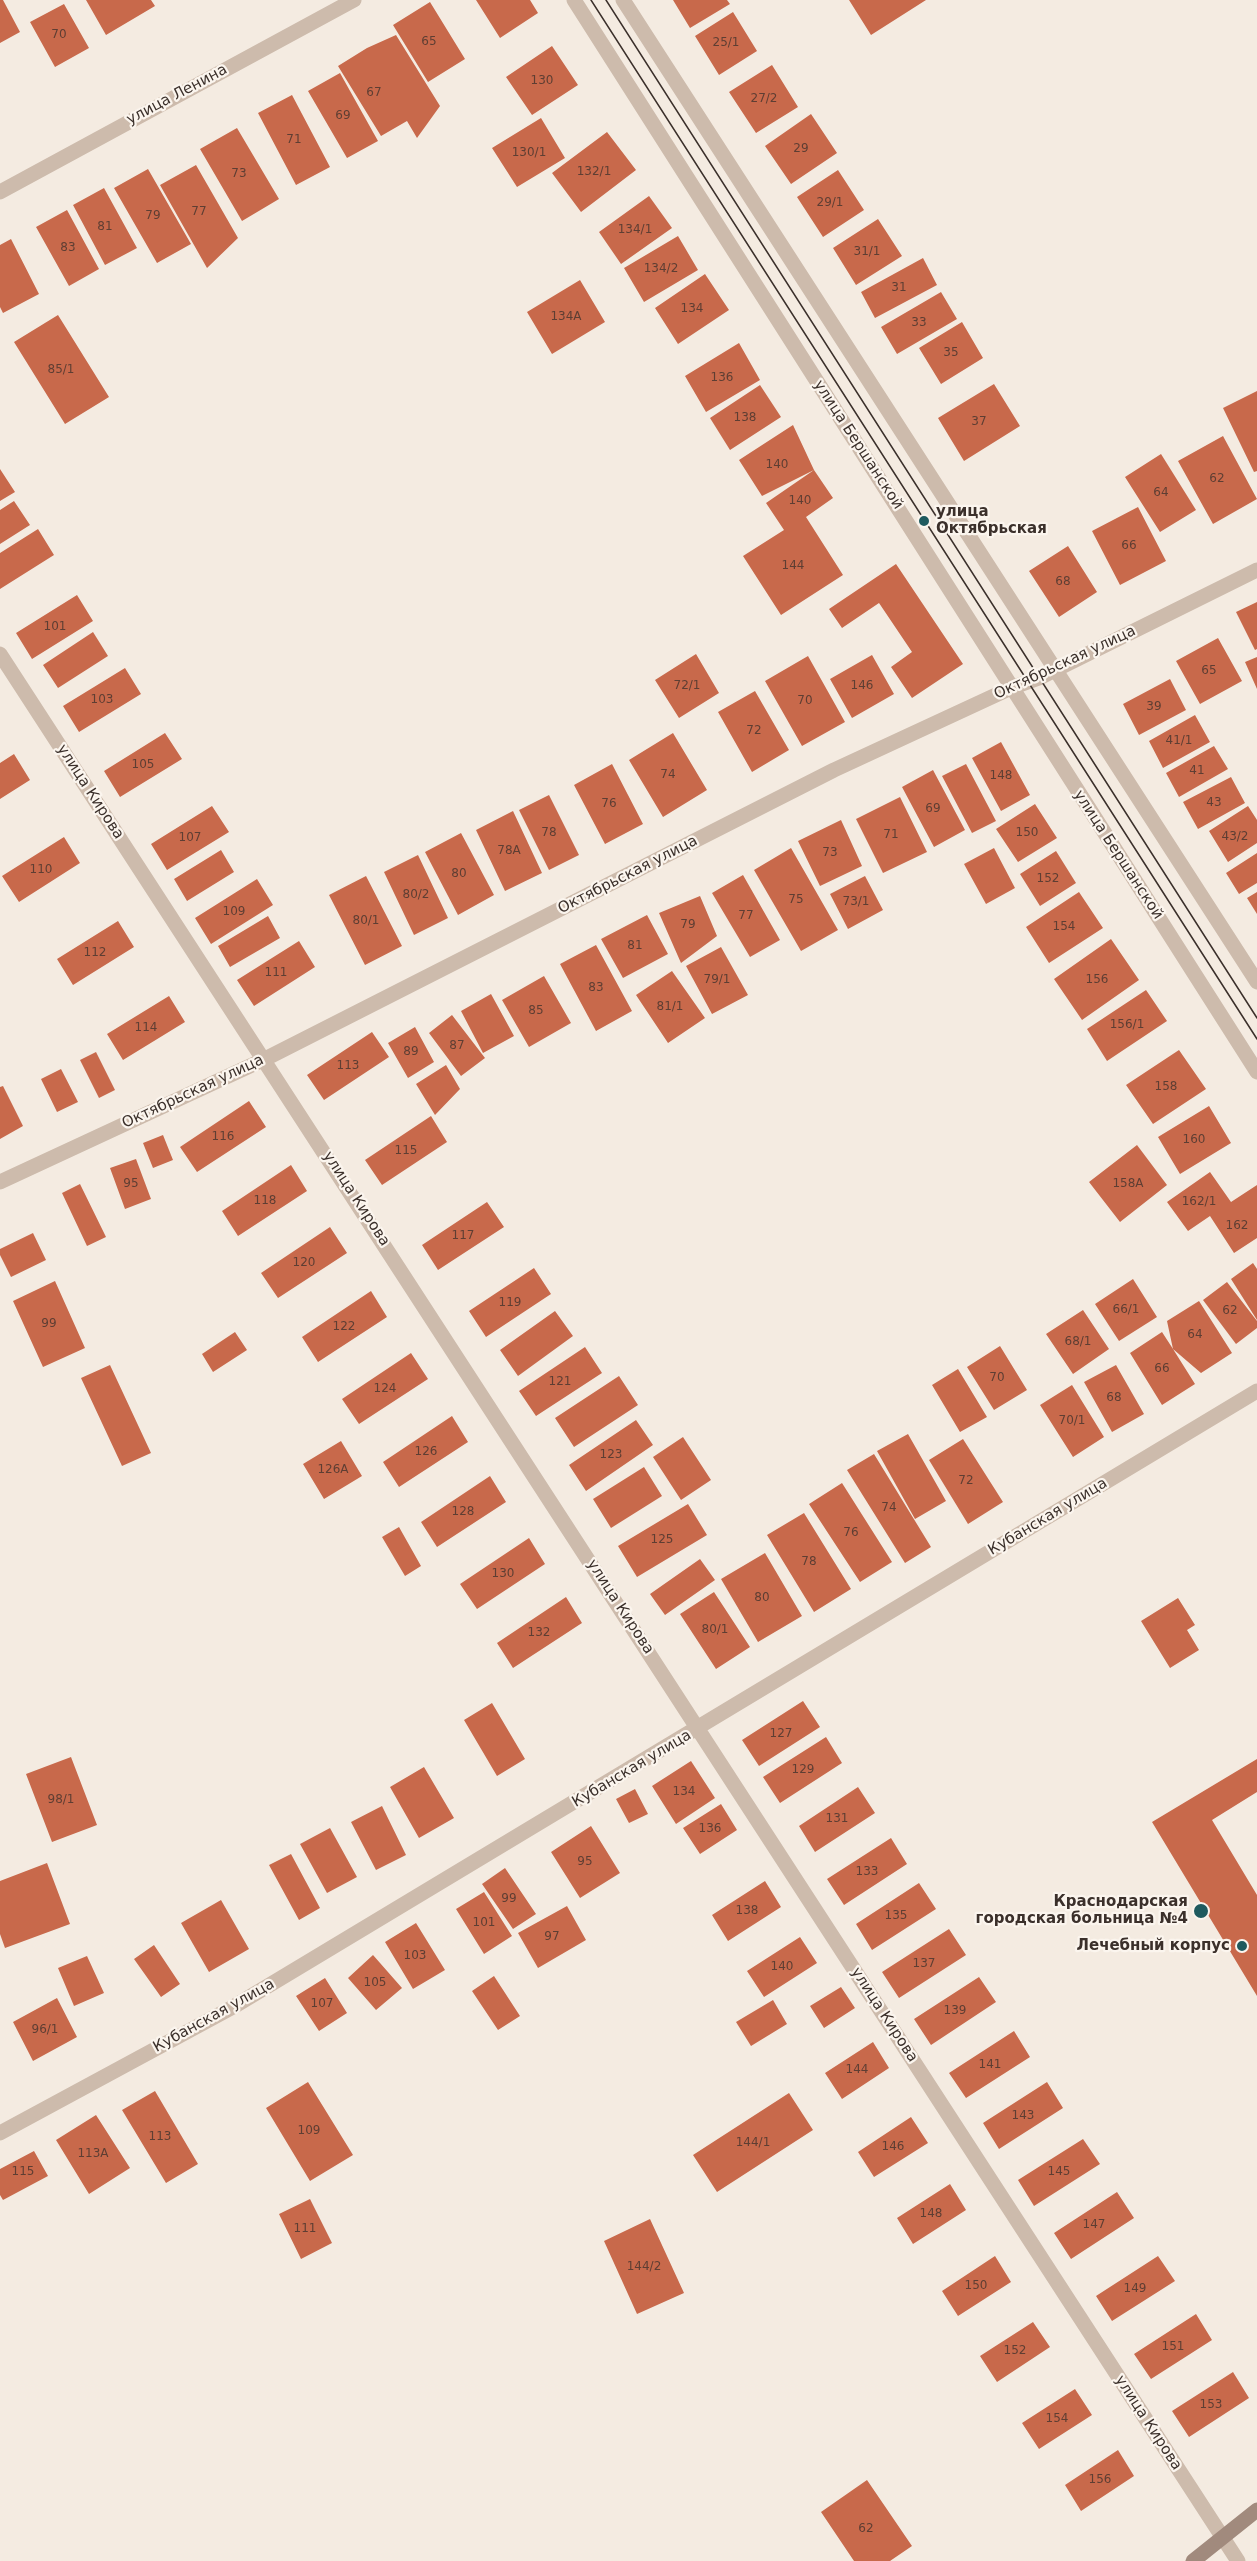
<!DOCTYPE html>
<html>
<head>
<meta charset="utf-8">
<style>
  body { margin:0 }
  canvas { display:block; background:#f4ebe1 }
</style>
</head>
<body>
<canvas width="1257" height="2561"></canvas>
<script>
const ctx = document.querySelector('canvas').getContext('2d');
ctx.lineJoin = 'round';
function fillPath(path, color) { ctx.fillStyle = color; ctx.fill(path, 'evenodd'); }
function stroke(path, color, width, dash) { ctx.strokeStyle = color; ctx.lineWidth = width; ctx.lineCap = dash ? 'butt' : 'round'; ctx.setLineDash(dash || []); ctx.stroke(path); }
function drawText(font, color, halo, rows, align = 'center') {
  ctx.font = font + ' "DejaVu Sans",sans-serif'; ctx.lineWidth = 4.5; ctx.setLineDash([]); ctx.textBaseline = 'middle'; ctx.strokeStyle = halo; ctx.fillStyle = color; for (const [text, x, y, turn = 0] of rows) {
    ctx.save(); ctx.translate(x, y); ctx.rotate((+turn || 0) * Math.PI / 180); ctx.textAlign = isNaN(turn) ? turn : align; if (halo) ctx.strokeText(text, 0, 0); ctx.fillText(text, 0, 0); ctx.restore();
  }
}
fillPath(new Path2D(`
  M0,0h3l17,32 -20,11z
  M86,0h65l4,6 -49,29z
  M476,0h54l8,13 -38,25z
  M673,0h54l3,4 -40,24z
  M849,0h77l-55,35z
  M430,2l35,57 -37,23 -35,-57z
  M64,4l25,44 -34,19 -25,-45z
  M733,12l24,39 -38,24 -24,-39z
  M396,35l44,71 -23,32 -10,-17 -26,15 -43,-70 29,-18z
  M552,46l26,39 -46,30 -26,-38z
  M772,65l26,42 -42,26 -27,-41z
  M340,73l38,68 -31,17 -39,-67z
  M292,95l38,72 -34,18 -38,-72z
  M811,114l26,39 -46,31 -26,-38z
  M541,118l24,40 -48,29 -25,-39z
  M237,128l42,71 -37,22 -42,-72z
  M607,132l29,38 -55,42 -29,-39z
  M196,165l42,73 -31,30 -47,-83z
  M148,169l43,75 -34,19 -43,-75z
  M838,170l26,40 -41,27 -26,-40z
  M104,188l33,60 -32,17 -32,-60z
  M649,196l23,32 -51,36 -22,-32z
  M67,210l32,59 -30,17 -33,-59z
  M878,219l24,37 -46,29 -23,-37z
  M678,236l20,34 -54,32 -20,-34z
  M11,239l28,55 -36,19 -3,-6v-62z
  M923,258l14,27 -62,33 -14,-26z
  M705,274l24,36 -51,34 -23,-36z
  M580,280l25,42 -53,32 -25,-42z
  M941,292l16,27 -60,35 -16,-27z
  M58,315l51,82 -44,27 -51,-82z
  M962,322l21,36 -42,26 -22,-36z
  M739,343l21,37 -54,32 -21,-36z
  M994,384l26,42 -56,35 -26,-43z
  M760,385l21,32 -51,33 -20,-32z
  M1257,391v80l-3,1 -31,-64z
  M793,425l21,45 19,28 -27,19 37,58 -62,40 -38,-59 41,-26 -18,-27 48,-33 -52,26 -23,-36z
  M1223,436l34,63 -44,25 -35,-63z
  M1161,454l35,56 -36,22 -35,-55z
  M0,469l15,23 -15,9z
  M14,501l16,24 -30,19v-34z
  M1138,507l28,54 -46,24 -28,-54z
  M38,529l16,26 -54,34v-36z
  M1068,546l29,46 -38,25 -30,-46z
  M896,564l67,100 -51,34 -21,-31 21,-15 -33,-49 -37,25 -13,-19z
  M77,595l16,26 -61,38 -16,-26z
  M1257,602v47l-2,1 -19,-38z
  M93,632l15,24 -50,32 -15,-23z
  M1218,638l24,43 -42,23 -24,-43z
  M696,654l23,39 -40,25 -24,-38z
  M872,655l22,39 -42,24 -22,-39z
  M808,656l37,66 -43,24 -37,-65z
  M1257,657v32l-12,-27z
  M125,668l16,26 -62,38 -16,-26z
  M1170,679l16,31 -47,25 -16,-31z
  M755,691l34,59 -37,22 -34,-60z
  M1195,715l15,27 -47,26 -14,-27z
  M165,733l17,26 -62,38 -16,-26z
  M673,733l34,57 -44,27 -34,-57z
  M1001,742l29,53 -29,16 -29,-53z
  M1214,746l14,23 -49,28 -13,-24z
  M14,754l16,26 -30,19v-36z
  M612,764l31,60 -38,20 -31,-59z
  M966,764l30,57 -24,12 -30,-57z
  M933,770l32,60 -31,17 -32,-60z
  M1231,777l14,26 -47,26 -15,-27z
  M549,795l30,60 -30,15 -30,-60z
  M900,797l27,55 -44,21 -27,-54z
  M1035,804l22,34 -39,24 -22,-33z
  M212,806l17,26 -62,38 -16,-26z
  M1248,806l9,14v23l-29,19 -19,-31z
  M513,811l29,62 -37,18 -29,-61z
  M841,820l21,46 -42,20 -22,-45z
  M461,833l33,62 -36,20 -33,-63z
  M64,837l16,26 -61,39 -17,-26z
  M791,848l47,82 -37,21 -47,-81z
  M994,848l21,40 -29,16 -22,-40z
  M221,850l13,22 -47,29 -13,-22z
  M1056,851l20,32 -36,23 -20,-32z
  M1257,853v30l-18,11 -13,-21z
  M418,855l30,63 -34,17 -30,-63z
  M743,875l37,65 -30,17 -38,-64z
  M366,876l36,70 -37,19 -36,-70z
  M865,876l18,34 -35,19 -18,-35z
  M257,879l16,26 -62,39 -16,-26z
  M1079,892l24,36 -54,35 -23,-36z
  M1257,892v22l-10,-16z
  M700,896l17,40 -36,27 -22,-50z
  M647,915l21,39 -45,24 -22,-39z
  M268,916l12,22 -50,29 -12,-21z
  M118,921l16,26 -61,38 -16,-26z
  M1111,939l28,41 -57,40 -28,-41z
  M299,941l16,26 -61,39 -17,-26z
  M596,945l36,66 -36,20 -36,-67z
  M721,947l27,48 -36,19 -26,-48z
  M672,971l33,47 -37,25 -32,-48z
  M544,976l27,47 -42,24 -27,-47z
  M1146,990l21,31 -60,40 -20,-32z
  M491,994l23,42 -31,17 -22,-42z
  M169,996l16,26 -62,38 -16,-26z
  M452,1015l33,43 -24,18 -32,-43z
  M415,1027l19,35 -26,16 -20,-35z
  M372,1032l17,25 -65,43 -17,-25z
  M1179,1050l27,39 -53,35 -27,-39z
  M96,1052l19,38 -16,8 -19,-38z
  M446,1065l14,24 -25,26 -19,-31z
  M61,1069l17,33 -21,10 -16,-33z
  M3,1086l20,40 -23,13v-52z
  M249,1101l17,26 -69,45 -17,-25z
  M1209,1106l22,37 -51,31 -22,-37z
  M431,1116l16,26 -65,43 -17,-25z
  M163,1135l10,25 -20,8 -10,-25z
  M1137,1145l30,40 -47,37 -31,-40z
  M136,1159l15,40 -26,10 -15,-41z
  M291,1165l16,26 -69,45 -16,-25z
  M1210,1172l21,30 26,-17v53l-23,15 -24,-37 -22,15 -21,-29z
  M80,1184l26,53 -19,9 -25,-53z
  M487,1202l17,25 -66,43 -16,-25z
  M330,1227l17,26 -69,45 -17,-25z
  M33,1233l13,27 -35,17 -11,-22v-6z
  M1253,1263l4,6v51l-26,-41z
  M534,1268l17,26 -65,43 -17,-26z
  M1133,1279l24,38 -38,24 -24,-37z
  M55,1281l30,67 -42,19 -30,-66z
  M1227,1282l30,39v7l-21,16 -33,-44z
  M371,1291l16,26 -69,45 -16,-25z
  M1199,1301l33,52 -31,20 -28,-24 22,35 -33,21 -32,-52 32,-21 11,17 -6,-28z
  M1083,1310l26,39 -36,25 -27,-40z
  M555,1311l18,25 -55,40 -18,-26z
  M235,1332l12,18 -34,22 -11,-18z
  M1000,1346l27,44 -33,20 -27,-43z
  M585,1347l17,26 -66,43 -17,-25z
  M411,1353l17,26 -69,45 -17,-25z
  M110,1365l41,88 -29,13 -41,-88z
  M1116,1365l28,49 -32,18 -28,-50z
  M958,1369l29,48 -27,15 -28,-47z
  M619,1376l19,29 -64,42 -19,-29z
  M1072,1385l32,52 -31,20 -33,-52z
  M452,1416l16,26 -69,45 -16,-25z
  M636,1420l17,25 -67,46 -17,-26z
  M908,1434l38,67 -31,18 -38,-68z
  M683,1437l28,43 -30,20 -28,-43z
  M963,1439l40,63 -35,22 -39,-64z
  M341,1441l21,35 -38,23 -21,-35z
  M874,1454l57,93 -26,16 -58,-93z
  M644,1467l18,29 -51,32 -18,-29z
  M490,1476l16,26 -69,45 -16,-25z
  M842,1483l50,79 -32,20 -51,-78z
  M688,1504l19,31 -70,42 -19,-31z
  M804,1513l47,76 -37,23 -47,-77z
  M399,1527l22,39 -16,10 -23,-39z
  M529,1538l16,26 -68,45 -17,-25z
  M765,1553l37,63 -44,26 -37,-63z
  M700,1559l15,21 -50,35 -15,-21z
  M714,1592l36,55 -34,22 -36,-55z
  M566,1597l16,26 -69,45 -16,-25z
  M1178,1598l17,27 -8,5 12,20 -29,18 -29,-47z
  M803,1701l17,26 -61,39 -17,-26z
  M492,1703l33,56 -28,17 -33,-56z
  M826,1737l16,26 -62,40 -17,-26z
  M71,1757l26,68 -45,17 -26,-68z
  M1257,1759v33l-45,28 45,75v101l-105,-174z
  M691,1761l24,37 -39,26 -24,-38z
  M424,1767l30,51 -35,20 -29,-51z
  M858,1787l17,26 -60,39 -16,-26z
  M635,1789l13,25 -19,9 -13,-24z
  M721,1804l16,26 -37,24 -17,-26z
  M382,1806l24,49 -30,15 -25,-48z
  M591,1826l29,47 -40,25 -29,-46z
  M330,1828l27,49 -30,16 -27,-49z
  M891,1838l16,26 -63,41 -17,-26z
  M291,1854l29,54 -21,12 -30,-55z
  M47,1863l23,61 -65,24 -5,-14v-53z
  M505,1868l31,46 -23,15 -31,-45z
  M765,1881l16,26 -53,34 -16,-26z
  M919,1883l17,26 -64,41 -16,-26z
  M484,1892l28,44 -28,18 -28,-45z
  M221,1900l28,49 -40,23 -28,-49z
  M567,1906l19,34 -48,28 -20,-35z
  M416,1923l29,47 -32,19 -28,-47z
  M949,1929l17,26 -67,43 -17,-26z
  M800,1937l17,26 -53,34 -17,-26z
  M154,1945l26,39 -19,13 -27,-38z
  M373,1955l29,33 -26,22 -28,-32z
  M87,1956l17,37 -30,13 -16,-38z
  M494,1976l26,40 -22,14 -26,-39z
  M979,1977l17,25 -65,43 -17,-26z
  M325,1978l22,35 -28,18 -23,-35z
  M841,1987l14,21 -31,20 -14,-22z
  M57,1998l20,39 -44,24 -20,-39z
  M773,2000l14,24 -36,22 -15,-24z
  M1014,2031l16,26 -64,41 -17,-25z
  M873,2042l16,26 -47,31 -17,-26z
  M308,2082l45,73 -43,26 -44,-73z
  M1047,2082l16,26 -64,41 -16,-26z
  M155,2091l43,73 -32,19 -44,-73z
  M789,2093l24,37 -96,62 -24,-37z
  M96,2115l34,53 -41,26 -33,-54z
  M911,2117l17,26 -54,34 -16,-25z
  M1083,2139l17,25 -66,42 -16,-26z
  M34,2151l14,25 -45,24 -3,-5v-26z
  M950,2184l16,26 -53,34 -16,-26z
  M1117,2192l17,26 -63,41 -17,-26z
  M310,2199l22,44 -31,16 -22,-45z
  M650,2219l34,74 -47,21 -33,-73z
  M995,2256l16,26 -53,34 -16,-25z
  M1158,2256l17,25 -63,40 -16,-25z
  M1196,2314l16,26 -61,39 -17,-25z
  M1033,2322l17,25 -53,35 -17,-26z
  M1233,2372l16,26 -60,39 -17,-26z
  M1075,2389l17,26 -53,34 -17,-26z
  M1118,2450l16,26 -53,35 -16,-26z
  M867,2480l45,66 -22,15h-36l-33,-49z`), '#c8694b');
stroke(new Path2D(`
  M574,0l683,1072
  M623,0l634,982
  M0,192l354,-192
  M0,654l1238,1907
  M0,1182l265,-123 569,-289 177,-82 28,-10 218,-108
  M0,2133l233,-126 1024,-616`), '#cdbbac', 15);
stroke(new Path2D(`
  M1193,2561l64,-51`), '#a18a7d', 15);
stroke(new Path2D(`
  M591,0l666,1039
  M606,0l651,1018`), '#3b302b', 1.5);
for (const [x, y, r, color] of [
  [924,521,6,"#1f5a5e"],
  [1201,1911,8,"#1f5a5e"],
  [1242,1946,6,"#1f5a5e"]
]) { const dot = new Path2D(); dot.arc(x, y, r, 0, 2 * Math.PI); ctx.fillStyle = color; ctx.fill(dot); stroke(dot, '#fbf5ee', 2); }
drawText('12px', '#5e3e33', null, [
  ["70",59,35],
  ["65",429,42],
  ["25/1",726,43],
  ["130",542,81],
  ["67",374,93],
  ["27/2",764,99],
  ["69",343,116],
  ["71",294,140],
  ["29",801,149],
  ["130/1",529,153],
  ["132/1",594,172],
  ["73",239,174],
  ["29/1",830,203],
  ["77",199,212],
  ["79",153,216],
  ["81",105,227],
  ["134/1",635,230],
  ["83",68,248],
  ["31/1",867,252],
  ["134/2",661,269],
  ["31",899,288],
  ["134",692,309],
  ["134А",566,317],
  ["33",919,323],
  ["35",951,353],
  ["85/1",61,370],
  ["136",722,378],
  ["138",745,418],
  ["37",979,422],
  ["140",777,465],
  ["62",1217,479],
  ["64",1161,493],
  ["140",800,501],
  ["66",1129,546],
  ["144",793,566],
  ["68",1063,582],
  ["101",55,627],
  ["65",1209,671],
  ["72/1",687,686],
  ["146",862,686],
  ["103",102,700],
  ["70",805,701],
  ["39",1154,707],
  ["72",754,731],
  ["41/1",1179,741],
  ["105",143,765],
  ["41",1197,771],
  ["74",668,775],
  ["148",1001,776],
  ["43",1214,803],
  ["76",609,804],
  ["69",933,809],
  ["78",549,833],
  ["150",1027,833],
  ["71",891,835],
  ["43/2",1235,837],
  ["107",190,838],
  ["78А",509,851],
  ["73",830,853],
  ["110",41,870],
  ["80",459,874],
  ["152",1048,879],
  ["80/2",416,895],
  ["75",796,900],
  ["73/1",856,902],
  ["109",234,912],
  ["77",746,916],
  ["80/1",366,921],
  ["79",688,925],
  ["154",1064,927],
  ["81",635,946],
  ["112",95,953],
  ["111",276,973],
  ["79/1",717,980],
  ["156",1097,980],
  ["83",596,988],
  ["81/1",670,1007],
  ["85",536,1011],
  ["156/1",1127,1025],
  ["114",146,1028],
  ["87",457,1046],
  ["89",411,1052],
  ["113",348,1066],
  ["158",1166,1087],
  ["116",223,1137],
  ["160",1194,1140],
  ["115",406,1151],
  ["95",131,1184],
  ["158А",1128,1184],
  ["118",265,1201],
  ["162/1",1199,1202],
  ["162",1237,1226],
  ["117",463,1236],
  ["120",304,1263],
  ["119",510,1303],
  ["66/1",1126,1310],
  ["62",1230,1311],
  ["99",49,1324],
  ["122",344,1327],
  ["64",1195,1335],
  ["68/1",1078,1342],
  ["66",1162,1369],
  ["70",997,1378],
  ["121",560,1382],
  ["124",385,1389],
  ["68",1114,1398],
  ["70/1",1072,1421],
  ["126",426,1452],
  ["123",611,1455],
  ["126А",333,1470],
  ["72",966,1481],
  ["74",889,1508],
  ["128",463,1512],
  ["76",851,1533],
  ["125",662,1540],
  ["78",809,1562],
  ["130",503,1574],
  ["80",762,1598],
  ["80/1",715,1630],
  ["132",539,1633],
  ["127",781,1734],
  ["129",803,1770],
  ["134",684,1792],
  ["98/1",61,1800],
  ["131",837,1819],
  ["136",710,1829],
  ["95",585,1862],
  ["133",867,1872],
  ["99",509,1899],
  ["138",747,1911],
  ["135",896,1916],
  ["101",484,1923],
  ["97",552,1937],
  ["103",415,1956],
  ["137",924,1964],
  ["140",782,1967],
  ["105",375,1983],
  ["107",322,2004],
  ["139",955,2011],
  ["96/1",45,2030],
  ["141",990,2065],
  ["144",857,2070],
  ["143",1023,2116],
  ["109",309,2131],
  ["113",160,2137],
  ["144/1",753,2143],
  ["146",893,2147],
  ["113А",93,2154],
  ["115",23,2172],
  ["145",1059,2172],
  ["148",931,2214],
  ["147",1094,2225],
  ["111",305,2229],
  ["144/2",644,2267],
  ["150",976,2286],
  ["149",1135,2289],
  ["151",1173,2347],
  ["152",1015,2351],
  ["153",1211,2405],
  ["154",1057,2419],
  ["156",1100,2480],
  ["62",866,2529]
]);
drawText('15px', '#3b302b', '#fbf5ee', [
  ["улица Ленина",177,95,-28],
  ["улица Бершанской",858,445,57],
  ["Октябрьская улица",1065,663,-25],
  ["улица Кирова",90,792,57],
  ["улица Бершанской",1118,855,57],
  ["Октябрьская улица",628,875,-27],
  ["Октябрьская улица",193,1092,-25],
  ["улица Кирова",356,1199,57],
  ["Кубанская улица",1048,1517,-31],
  ["улица Кирова",620,1607,57],
  ["Кубанская улица",632,1769,-31],
  ["улица Кирова",884,2015,57],
  ["Кубанская улица",214,2016,-29],
  ["улица Кирова",1148,2423,57]
]);
drawText('bold 15px', '#3b302b', '#fbf5ee', [
  ["улица",936,512,"left"],
  ["Октябрьская",936,529,"left"],
  ["Краснодарская",1188,1902],
  ["городская больница №4",1188,1919],
  ["Лечебный корпус",1230,1946]
], 'right');
</script>
</body>
</html>
